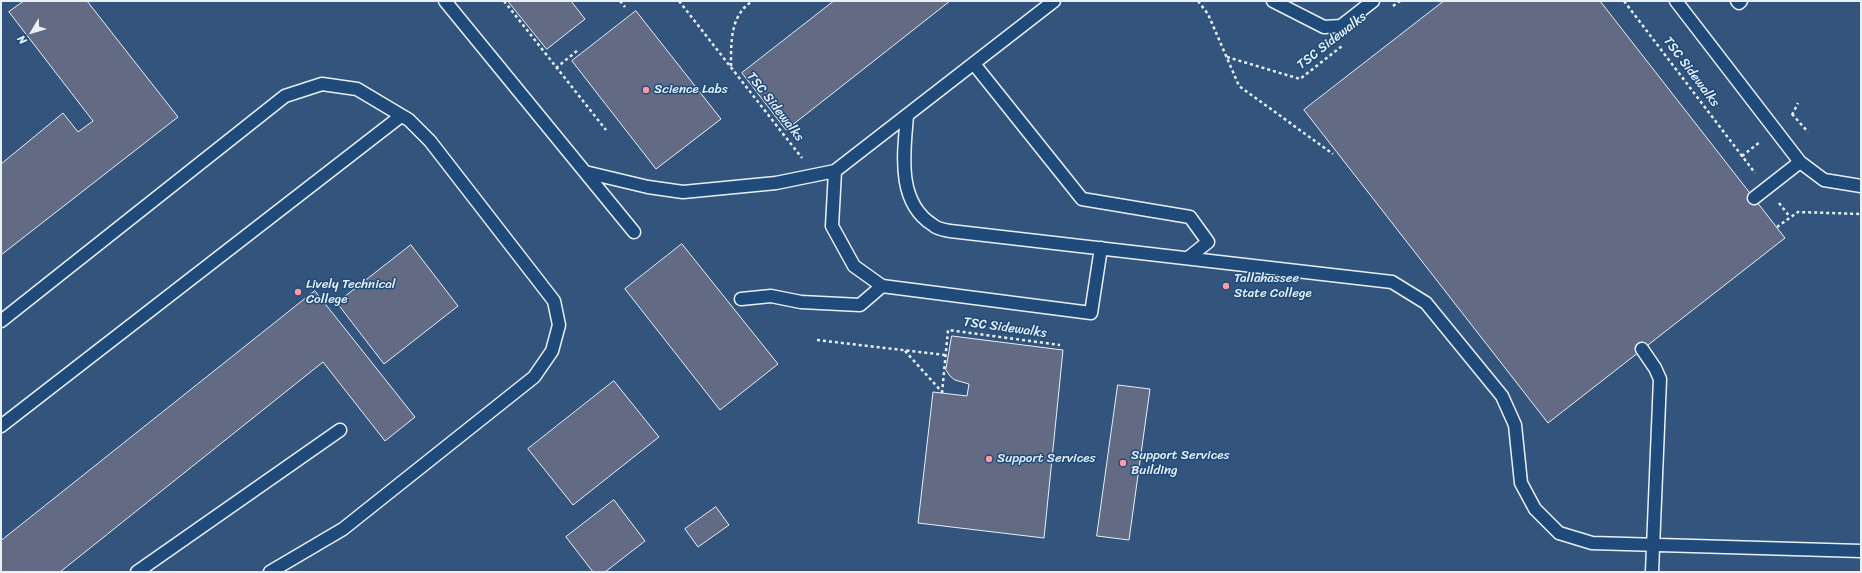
<!DOCTYPE html>
<html>
<head>
<meta charset="utf-8">
<style>
  body { margin:0 }
  #map { position:relative; width:1862px; height:573px; overflow:hidden; background:#1f4a7a; font-family:Sriracha,sans-serif }
  canvas { display:block }
  .frame { position:absolute; inset:0; border:2px solid #e8f1f8; pointer-events:none }
  .north { position:absolute; left:12px; top:12px; width:40px; height:40px; -webkit-text-stroke:3px #1f4a7a; paint-order:stroke; rotate:232deg; font-size:11px; font-weight:700; line-height:16px; text-align:center; color:#e8f1f8 }
  .north::after { content:''; display:block; margin:auto; width:14px; height:18px; background:#e8f1f8; clip-path:polygon(50% 0,100% 100%,50% 72%,0 100%) }
</style>
</head>
<body>
<div id="map">
<canvas width="1862" height="573"></canvas>
<div class="frame"></div>
<div class="north">N</div>
</div>
<script>
const ctx = document.querySelector('canvas').getContext('2d');
ctx.lineJoin = 'round';
function fillPath(path, color) { ctx.fillStyle = color; ctx.fill(path, 'evenodd'); }
function stroke(path, color, width, dash) { ctx.strokeStyle = color; ctx.lineWidth = width; ctx.lineCap = dash ? 'butt' : 'round'; ctx.setLineDash(dash || []); ctx.stroke(path); }
function drawText(font, color, halo, rows, align = 'center') {
  ctx.font = font + ' Sriracha,sans-serif'; ctx.lineWidth = 3; ctx.setLineDash([]); ctx.textBaseline = 'middle'; ctx.strokeStyle = halo; ctx.fillStyle = color; for (const [text, x, y, turn = 0] of rows) {
    ctx.save(); ctx.translate(x, y); ctx.rotate((+turn || 0) * Math.PI / 180); ctx.textAlign = isNaN(turn) ? turn : align; if (halo) ctx.strokeText(text, 0, 0); ctx.fillText(text, 0, 0); ctx.restore();
  }
}
fillPath(new Path2D(`
  M1,1h1860v571h-1860z`), '#33547d');
const building = new Path2D(`
  M24,1h63l91,116 -177,138v-91l62,-51 15,19 15,-11 -84,-109z
  M508,1h63l14,18 -38,30z
  M834,1h116l-164,129 -44,-57z
  M1444,1h156l185,237 -237,185 -244,-313z
  M636,11l85,108 -65,50 -84,-108z
  M682,244l96,120 -58,46 -95,-121z
  M411,245l47,61 -74,58 -47,-61z
  M315,291l100,126 -30,24 -62,-79 -263,210h-59v-31z
  M952,336l111,14 -19,188 -126,-15 15,-131 34,4 2,-12 -14,-4 -5,-4 -4,-6z
  M614,381l45,56 -86,68 -45,-56z
  M1118,385l32,4 -21,151 -32,-4z
  M614,500l31,41 -40,31h-12l-27,-35z
  M716,507l13,18 -31,22 -13,-18z`);
fillPath(building, '#626b83');
stroke(building, '#e8f1f8', 1);
const lane = new Path2D(`
  M445,1l189,231
  M1273,1l51,26 17,-1 32,-25
  M1676,1l124,161 24,18 37,6
  M1737,1l2,2 2,-2
  M974,64l108,135 108,18 18,25 -20,16
  M907,116c-3,36 -11,86 26,109 4,4 12,5 17,6l442,51 34,21 76,93 13,29 6,58 14,26 24,24 33,10 269,8
  M835,171l-3,55 22,40 28,20 209,27 10,-65
  M585,172l63,15 35,5 93,-9 59,-12 219,-170
  M1754,198l46,-36
  M741,299l30,-3 30,6 59,3 22,-19
  M1,321l284,-225 37,-12 35,5 52,31 21,21 124,160 5,24 -7,26 -18,26 -191,152 -73,43
  M1642,349l13,19 5,11 -8,193
  M1,426l400,-310
  M137,572l203,-142`);
stroke(lane, '#e8f1f8', 15);
stroke(new Path2D(`
  M504,1l102,129
  M620,1l5,6
  M679,1l123,157
  M1198,1l10,13 31,72 94,68
  M1624,1l131,172
  M1393,6l7,-5
  M1227,57l73,22 42,-33
  M731,66c0,-23 -1,-52 22,-65
  M556,68l22,-18
  M1792,114l16,18
  M1792,115l6,-12
  M1742,156l18,-14
  M1779,203l11,14
  M1777,227l21,-15 63,2
  M817,340l128,15
  M905,351l37,41
  M942,393l6,-63 112,15`), '#e8f1f8', 2.5, [3, 3]);
stroke(lane, '#1f4a7a', 12);
for (const [x, y, r, color] of [
  [646,90,4,"#ff9aa2"],
  [1226,286,4,"#ff9aa2"],
  [298,292,4,"#ff9aa2"],
  [989,459,4,"#ff9aa2"],
  [1123,463,4,"#ff9aa2"]
]) { const dot = new Path2D(); dot.arc(x, y, r, 0, 2 * Math.PI); ctx.fillStyle = color; ctx.fill(dot); stroke(dot, '#1f4a7a', 1.5); }
drawText('13px', '#e8f1f8', '#1f4a7a', [
  ["TSC Sidewalks",1332,41,-38],
  ["TSC Sidewalks",1691,72,53],
  ["TSC Sidewalks",775,107,52],
  ["TSC Sidewalks",1005,328,8]
]);
drawText('13px', '#e8f1f8', '#1f4a7a', [
  ["Science Labs",654,90],
  ["Tallahassee",1234,279],
  ["State College",1234,294],
  ["Lively Technical",306,285],
  ["College",306,300],
  ["Support Services",1131,456],
  ["Building",1131,471],
  ["Support Services",997,459]
], 'left');
</script>
</body>
</html>
